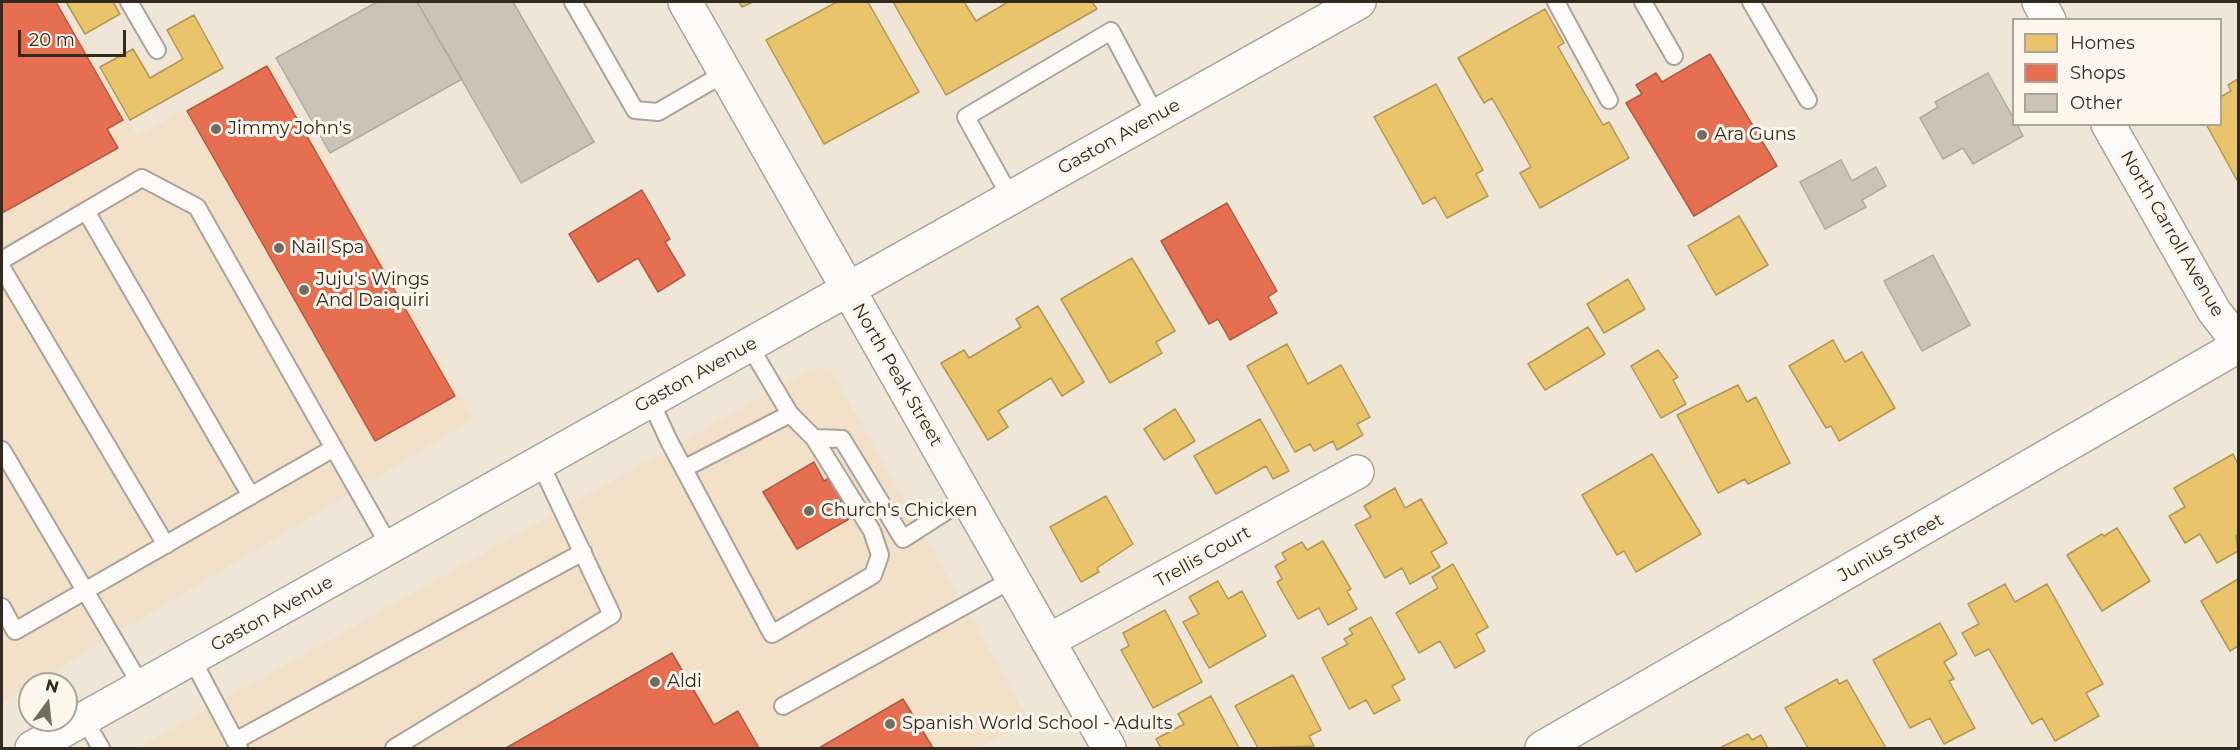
<!DOCTYPE html>
<html>
<head>
<meta charset="utf-8">
<style>
  body { margin:0 }
  #map { position:relative; width:2240px; height:750px; overflow:hidden; background:#f0e6d8; font-family:Montserrat,sans-serif }
  canvas { display:block }
  .frame { position:absolute; inset:0; border:3px solid #312a21; pointer-events:none }
  .legend { position:absolute; left:2012px; top:18px; width:210px; height:108px; box-sizing:border-box; background:#fef6ec; border:2px solid #aca49b; margin:0; padding:8px 10px; list-style:none; font-size:18px; color:#312a21 }
  .legend li { display:flex; align-items:center; gap:12px; height:30px }
  .legend b { width:30px; border:2px solid #aca49b }
  .north { position:absolute; left:18px; top:672px; width:60px; height:60px; box-sizing:border-box; background:#fef6ec; border:2px solid #aca49b; border-radius:50%; rotate:15deg; font-size:16px; font-weight:700; line-height:24px; text-align:center; color:#312a21 }
  .north::after { content:''; display:block; margin:auto; width:21px; height:27px; background:#746c61; clip-path:polygon(50% 0,100% 100%,50% 72%,0 100%) }
  .scale { position:absolute; left:18px; top:30px; width:108px; height:27px; box-sizing:border-box; border:3px solid #312a21; border-top:0; padding-left:8px; font-size:18px; line-height:21px; white-space:nowrap; color:#312a21; -webkit-text-stroke:4px #fef6ec; paint-order:stroke }
</style>
</head>
<body>
<div id="map">
<canvas width="2240" height="750"></canvas>
<div class="frame"></div>
<ul class="legend">
<li><b style="height:16px;background:#e9c46a"></b>Homes</li>
<li><b style="height:16px;background:#e76f51"></b>Shops</li>
<li><b style="height:16px;background:#cbc3b8"></b>Other</li>
</ul>
<div class="north">N</div>
<div class="scale">20 m</div>
</div>
<script>
const ctx = document.querySelector('canvas').getContext('2d');
ctx.lineJoin = 'round';
function fillPath(path, color) { ctx.fillStyle = color; ctx.fill(path, 'evenodd'); }
function stroke(path, color, width, dash) { ctx.strokeStyle = color; ctx.lineWidth = width; ctx.lineCap = dash ? 'butt' : 'round'; ctx.setLineDash(dash || []); ctx.stroke(path); }
function drawText(font, color, halo, rows, align = 'center') {
  ctx.font = font + ' Montserrat,sans-serif'; ctx.lineWidth = 6; ctx.setLineDash([]); ctx.textBaseline = 'middle'; ctx.strokeStyle = halo; ctx.fillStyle = color; for (const [text, x, y, turn = 0] of rows) {
    ctx.save(); ctx.translate(x, y); ctx.rotate((+turn || 0) * Math.PI / 180); ctx.textAlign = isNaN(turn) ? turn : align; if (halo) ctx.strokeText(text, 0, 0); ctx.fillText(text, 0, 0); ctx.restore();
  }
}
fillPath(new Path2D(`
  M2,2h58l77,134 132,-74 204,357 -471,283z
  M815,367l15,2 199,351 -50,28h-841z`), '#f2e0c9');
const homes = new Path2D(`
  M66,2h47l7,12 -35,20z
  M739,2h14l-11,5z
  M837,2h31l51,90 -95,52 -58,-104z
  M893,2h71l12,19 32,-19h84l5,7 -151,86z
  M1545,9l19,34 -6,4 45,78 6,-3 20,36 -89,50 -20,-35 11,-6 -39,-69 -8,5 -26,-45z
  M194,15l29,53 -93,52 -30,-53 33,-18 17,29 33,-19 -16,-29z
  M2238,79v103l-32,-58h14v-27l11,-6 -3,-6z
  M1436,84l47,86 -7,4 12,22 -41,22 -12,-21 -12,7 -49,-87z
  M1739,216l29,49 -52,30 -28,-49z
  M1132,258l43,73 -19,11 6,11 -52,30 -49,-84z
  M1628,279l17,30 -41,24 -17,-29z
  M1038,306l46,76 -22,14 -11,-18 -53,33 10,16 -20,13 -47,-77 23,-13 5,8 52,-31 -5,-8z
  M1588,327l17,27 -60,36 -17,-26z
  M1833,340l12,22 17,-10 33,56 -56,33 -8,-15 -5,2 -37,-62z
  M1287,344l21,40 33,-19 29,52 -13,7 6,11 -26,15 -4,-9 -19,10 -4,-7 -15,8 -48,-86z
  M1658,350l20,27 -5,3 13,24 -25,14 -30,-52z
  M1738,385l9,17 9,-5 34,66 -42,21 -3,-5 -27,14 -41,-78z
  M1175,409l20,32 -31,19 -20,-31z
  M1260,419l29,52 -16,8 -7,-13 -50,28 -22,-38z
  M1652,454l49,80 -65,38 -12,-21 -7,4 -35,-60z
  M2233,454l5,10v70l-2,2 2,15 -21,12 -17,-29 -15,9 -16,-27 16,-9 -11,-19z
  M1395,488l10,20 16,-9 26,44 -16,9 9,15 -30,17 -8,-16 -17,10 -30,-53 16,-8 -7,-11z
  M1106,496l27,48 -36,24 2,4 -18,10 -31,-55z
  M2117,528l33,53 -48,30 -35,-56 35,-21 2,2z
  M1323,541l28,48 -4,2 10,18 -29,16 -9,-17 -21,11 -21,-37 5,-3 -7,-13 11,-6 -4,-7 20,-11 5,8z
  M1453,564l35,63 -12,7 9,17 -30,17 -15,-27 -21,12 -23,-40 42,-25 -6,-11z
  M2238,579v67l-8,5 -29,-50z
  M1218,581l10,18 14,-8 24,45 -57,32 -26,-46 16,-8 -10,-17z
  M2005,584l10,18 32,-18 56,100 -17,9 13,23 -44,25 -13,-23 -10,6 -43,-75 -14,7 -13,-23 17,-9 -11,-20z
  M1165,610l37,72 -49,26 -32,-58 8,-4 -6,-13z
  M1371,617l34,62 -13,7 8,14 -26,14 -8,-14 -17,9 -27,-51 26,-14 -4,-5 9,-5 -4,-5z
  M1940,623l17,31 -13,8 10,17 -5,2 26,47 -31,16 -14,-26 -20,10 -37,-68z
  M1293,675l28,55 -12,6 5,10 -56,2 -23,-42z
  M1837,679l2,5 8,-4 39,68h-78l-23,-40z
  M1211,696l28,52h-78l-5,-9 28,-15 -6,-10z
  M1748,734l4,6 9,-5 7,13h-48z`);
fillPath(homes, '#e9c46a');
stroke(homes, '#b29654', 1.5);
const shops = new Path2D(`
  M2,2h54l67,118 -16,9 11,19 -116,65z
  M1710,54l67,112 -83,50 -68,-113 16,-9 -6,-9 20,-12 6,9z
  M267,66l188,330 -80,45 -188,-330z
  M642,190l28,49 -5,3 20,33 -27,17 -20,-34 -40,24 -29,-48z
  M1227,203l50,88 -9,6 9,16 -47,27 -12,-21 -9,5 -48,-83z
  M814,462l10,19 13,-7 17,20 -15,8 10,17 -52,30 -34,-57z
  M672,653l42,72 24,-14 21,37h-253z
  M903,699l30,49h-114z`);
fillPath(shops, '#e76f51');
stroke(shops, '#b05a43', 1.5);
const building = new Path2D(`
  M377,2h40l45,77 -132,74 -54,-95z
  M417,2h96l81,140 -73,41z
  M1988,73l26,46v5h3l6,12 -50,28 -10,-16 -20,11 -23,-41 18,-11 -3,-5z
  M1841,160l11,21 24,-14 10,19 -24,14 4,7 -41,22 -25,-47z
  M1933,255l37,70 -48,26 -38,-70z`);
fillPath(building, '#cbc3b8');
stroke(building, '#b1aa9f', 1.5);
const lane = new Path2D(`
  M129,2l28,48
  M573,2l62,108 23,2 67,-39
  M1556,2l53,98
  M1643,2l31,54
  M1751,2l57,98
  M1011,198l-45,-81 145,-86 45,85
  M86,211l165,285
  M2,260l140,-82 55,29 193,340
  M2,268l164,277
  M749,345l41,69 24,24 28,1 61,100 64,-41
  M650,400l19,41 103,193 101,-59 7,-20 -8,-24 -58,-93
  M2,450l140,237
  M685,468l105,-54
  M2,607l13,24 319,-183
  M192,659l47,89
  M783,706l230,-127
  M84,719l17,29
  M235,741l348,-189
  M394,748l218,-133 -72,-152`);
const street = new Path2D(`
  M1048,641l309,-169
  M1542,748l696,-402`);
const secondary = new Path2D(`
  M685,2l424,746
  M2039,2l10,18
  M2108,124l106,187 24,31
  M32,748l1327,-746`);
stroke(lane, '#aba399', 20);
stroke(street, '#aba399', 36);
stroke(secondary, '#aba399', 36);
stroke(lane, '#fdfbf9', 16);
stroke(street, '#fdfbf9', 33);
stroke(secondary, '#fdfbf9', 33);
for (const [x, y, r, color] of [
  [216,129,6,"#746c61"],
  [1702,135,6,"#746c61"],
  [279,248,6,"#746c61"],
  [304,290,6,"#746c61"],
  [809,511,6,"#746c61"],
  [655,682,6,"#746c61"],
  [890,724,6,"#746c61"]
]) { const dot = new Path2D(); dot.arc(x, y, r, 0, 2 * Math.PI); ctx.fillStyle = color; ctx.fill(dot); stroke(dot, '#fef6ec', 2); }
drawText('18px', '#312a21', '#fef6ec', [
  ["Jimmy John's",228,129],
  ["Ara Guns",1714,135],
  ["Nail Spa",291,248],
  ["Juju's Wings",316,280],
  ["And Daiquiri",316,301],
  ["Church's Chicken",821,511],
  ["Aldi",667,682],
  ["Spanish World School - Adults",902,724]
], 'left');
drawText('18px', '#312a21', '#fef6ec', [
  ["Gaston Avenue",1119,137,-29],
  ["North Carroll Avenue",2172,234,60],
  ["Gaston Avenue",696,375,-29],
  ["North Peak Street",897,375,60],
  ["Junius Street",1891,548,-30],
  ["Trellis Court",1203,557,-29],
  ["Gaston Avenue",272,614,-29]
]);
</script>
</body>
</html>
